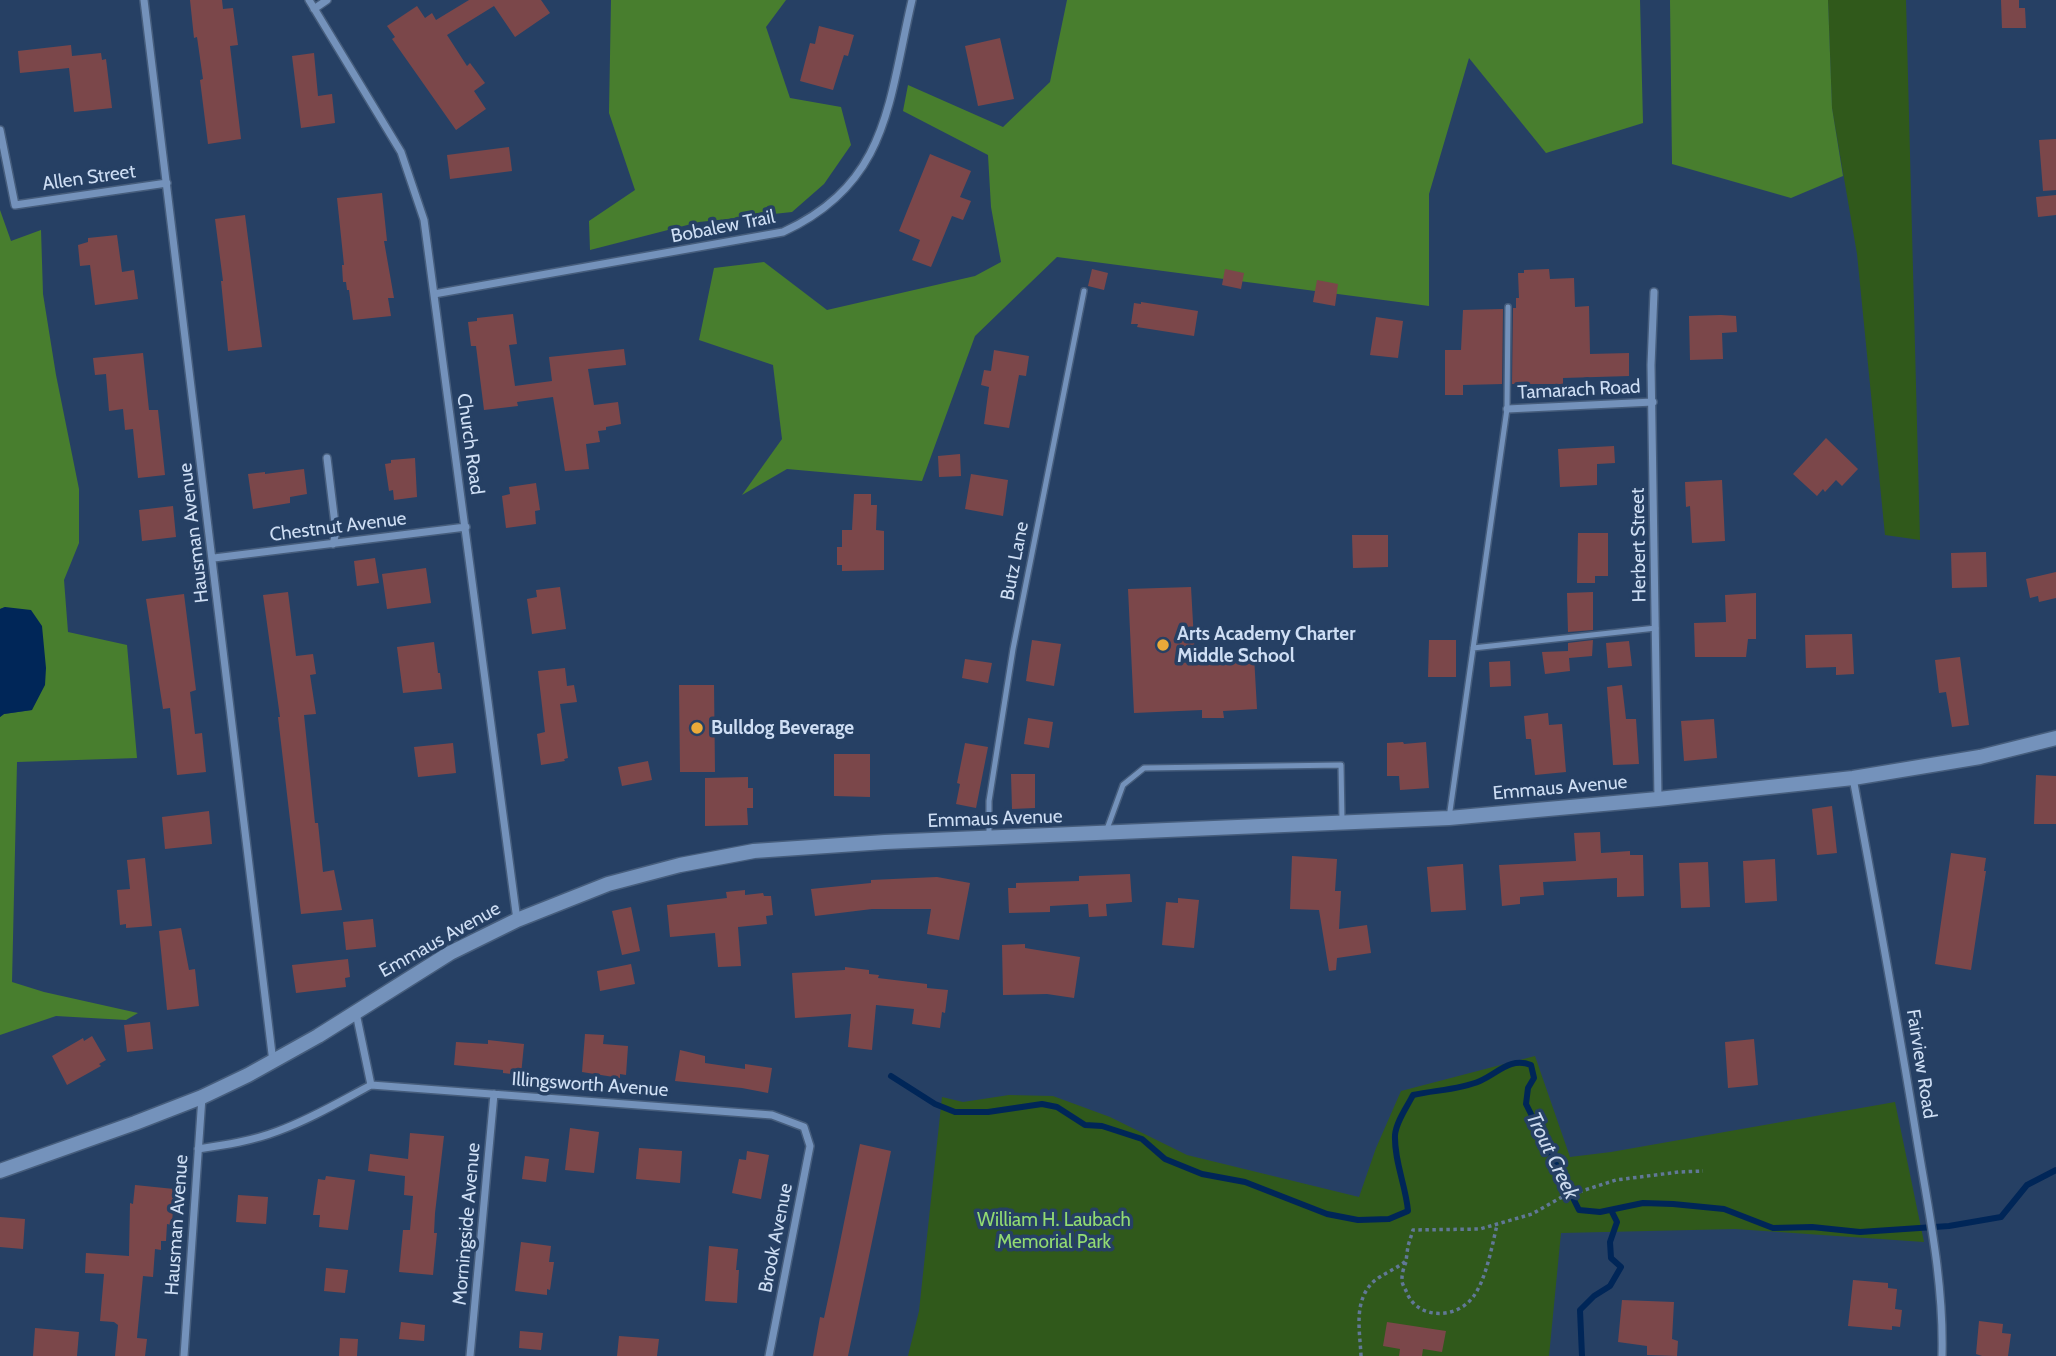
<!DOCTYPE html>
<html>
<head>
<meta charset="utf-8">
<style>
  body { margin:0 }
  canvas { display:block; background:#264064 }
</style>
</head>
<body>
<canvas width="2056" height="1356"></canvas>
<script>
const ctx = document.querySelector('canvas').getContext('2d');
ctx.lineJoin = 'round';
function fillPath(path, color) { ctx.fillStyle = color; ctx.fill(path, 'evenodd'); }
function stroke(path, color, width, dash) { ctx.strokeStyle = color; ctx.lineWidth = width; ctx.lineCap = dash ? 'butt' : 'round'; ctx.setLineDash(dash || []); ctx.stroke(path); }
function drawText(font, color, halo, rows, align = 'center') {
  ctx.font = font + ' Cabin,sans-serif'; ctx.lineWidth = 7; ctx.setLineDash([]); ctx.textBaseline = 'middle'; ctx.strokeStyle = halo; ctx.fillStyle = color; for (const [text, x, y, turn = 0] of rows) {
    ctx.save(); ctx.translate(x, y); ctx.rotate((+turn || 0) * Math.PI / 180); ctx.textAlign = isNaN(turn) ? turn : align; if (halo) ctx.strokeText(text, 0, 0); ctx.fillText(text, 0, 0); ctx.restore();
  }
}
fillPath(new Path2D(`
  M1828,0h78l14,540 -35,-5 -28,-281 -25,-146z
  M1535,1056l35,101 41,-5 284,-50 29,140 -189,-13 -174,4 -12,123h-641l11,-45 23,-214 21,5 46,-7 44,1 57,21 77,38 172,42 17,-49 25,-57z`), '#30591b');
fillPath(new Path2D(`
  M611,0h175l-20,27 24,71 51,9 10,38 -27,39 -32,28 -93,10 -109,28 -1,-29 46,-31 -26,-77z
  M1067,0h573l3,123 -97,30 -77,-95 -40,136v112l-372,-49 -82,79 -53,145 -135,-12 -45,26 40,-56 -9,-74 -74,-25 15,-72 50,-6 63,48 148,-34 26,-14 -10,-55 -3,-52 -85,-44 5,-26 95,42 47,-45z
  M1670,0h158l4,108 11,68 -52,22 -119,-34z
  M0,210l11,31 30,-11 2,64 13,81 23,114v54l-15,37 4,52 59,13 10,113 -120,4 -5,220 32,10 94,21 -12,7 -70,-4 -56,19v-318l4,-3 28,-4 -27,-103 -5,2z`), '#487e2e');
fillPath(new Path2D(`
  M5,607l26,3 11,16 4,42 -1,17 -13,25 -28,4 -4,3v-108z`), '#002658');
stroke(new Path2D(`
  M891,1076l44,28 20,8h33l54,-8 15,3 28,18 17,1 40,13 23,20 37,15 43,8 82,32 31,6 31,-1 19,-8c-2,-25 -14,-50 -13,-76 1,-13 12,-28 18,-40 22,-5 46,-5 67,-14 18,-8 30,-24 51,-16l3,13 -6,10 -2,16 53,106 21,2 43,-9 30,1 51,5 49,19 39,-1 48,5 89,-6 52,-9 26,-32 29,-15
  M1582,1356l-2,-46 14,-14 16,-10 11,-19 -10,-9 -1,-16 7,-20 -6,-12`), '#002658', 6);
fillPath(new Path2D(`
  M190,0h32l1,9 10,-1 5,37 -8,1 11,93 -33,5 -8,-64 3,-1 -6,-42 -3,1z
  M469,0h72l9,13 -35,24 -21,-31 -47,29 20,31 3,-3 15,20 -11,8 12,18 -30,21 -64,-91 3,-2 -8,-11 30,-20 8,12 7,-5 4,7z
  M2001,0h18v8h6l1,20h-24z
  M819,26l35,9 -6,21 -4,-1 -11,35 -33,-9 10,-38 5,1z
  M1000,38l14,61 -36,7 -13,-60z
  M71,45l1,11 29,-3 1,7 4,-1 6,49 -38,4 -5,-44 -49,5 -2,-22z
  M314,53l4,43 14,-2 3,29 -34,5 -9,-72z
  M2056,139v51l-13,1 -4,-51z
  M509,147l3,24 -62,8 -3,-24z
  M930,154l41,17 -11,26 11,4 -8,19 -11,-4 -21,51 -19,-7 8,-20 -21,-9z
  M382,193l5,48h-3l10,57h-6l3,18 -38,4 -4,-30h-2l-1,-8h-3l-1,-17h2l-7,-67z
  M2056,195v20l-18,2 -2,-20z
  M245,215l17,132 -34,4 -7,-70h2l-8,-62z
  M117,235l5,37 12,-2 4,29 -43,6 -5,-40 -10,1 -2,-21 10,-3v-4z
  M1092,269l16,4 -4,17 -16,-4z
  M1225,269l19,4 -3,16 -19,-4z
  M1549,269l1,10 24,-1 1,29 14,-1 1,48 39,-1v23l-66,2v6h-51l1,-76h3v-10h3l-1,-25h6v-3z
  M1317,280l21,4 -3,22 -22,-4z
  M1141,302l57,9 -4,25 -57,-9 1,-3h-7l3,-21 7,1z
  M1503,309l-1,75 -39,1v10h-18v-45h16l2,-40z
  M513,314l4,30 -8,1 6,41 37,-5 -3,-24 75,-8 2,16 -38,4 6,36 24,-3 3,22 -15,3v3l-8,1 2,11 -14,2 3,25 -24,2 -12,-74 -36,5 1,4 -34,4 -8,-64h-5l-3,-24 9,-1v-3z
  M1721,315l15,1 1,16 -15,1 1,26 -33,1 -1,-44z
  M1376,317l27,4 -5,37 -28,-3z
  M994,350l35,6 -3,20 -7,-1 -10,53 -25,-4 5,-37 -8,-2 3,-15 7,1z
  M143,353l6,57h9l7,65 -27,3 -5,-49 -8,1 -2,-21 -14,2 -3,-37 -11,1 -2,-17z
  M1826,438l32,31 -16,17 -6,-6 -11,12 -2,-3 -6,7 -24,-22z
  M1614,446l1,17 -18,1v21l-37,2 -2,-38z
  M960,454l1,22 -22,1 -1,-21z
  M415,458l2,39 -23,3 -1,-10 -4,1 -4,-27 6,-1v-3z
  M304,469l3,25 -17,3v6l-37,6 -5,-35 17,-2v2z
  M971,474l37,6 -5,36 -38,-7z
  M1722,480l3,61 -33,2 -2,-37 -4,1 -1,-25z
  M536,483l4,27 -5,1 1,13 -30,4 -4,-32 8,-2 -1,-7z
  M854,494h17v11h6l-1,25 8,1v39l-42,1v-6h-5v-18h5v-17h10z
  M173,506l3,31 -34,4 -3,-31z
  M1578,533h30v43h-13v7h-18z
  M1352,535h36v32l-35,1z
  M1986,552l1,35 -35,1 -1,-35z
  M375,558l4,25 -22,3 -3,-25z
  M426,568l5,35 -44,6 -5,-35z
  M2056,572v26l-17,4 -1,-6 -8,2 -4,-19z
  M560,587l6,42 -34,5 -5,-35 10,-2 -1,-7z
  M1191,587l4,72 59,-3 3,53 -34,2 1,7h-22v-8l-68,3 -6,-124z
  M288,592l8,64 17,-2 3,20 -6,1 6,39 -12,1 11,108h3l5,49 11,-2 8,40 -41,4 -23,-197h2l-17,-122z
  M1593,592v38l-25,2 -1,-39z
  M1756,593v46h-8l-2,18h-51l-1,-34 32,-1 -1,-27z
  M184,594l12,96 -6,2 5,42 7,-1 4,39 -29,3 -7,-67 -7,1 -17,-110z
  M1852,634l2,40 -18,1v-8l-30,1 -1,-33z
  M1032,640l29,4 -7,42 -28,-5z
  M1429,640h27v37h-28z
  M1593,640l-1,16 -23,2 1,13 -25,3 -3,-22 26,-1v-8z
  M1629,641l3,25 -24,2 -2,-25z
  M434,642l4,31h2l2,16 -39,4 -6,-46z
  M1960,657l9,68 -17,2 -6,-35 -7,1 -4,-33z
  M965,659l27,4 -4,20 -26,-5z
  M1510,661l1,25 -21,1 -1,-25z
  M565,668l2,18 7,-1 3,17 -17,2 8,54 -4,1 1,2 -24,4 -4,-31 8,-2 -7,-61z
  M679,685h35l1,87h-35z
  M1622,685l4,34h10l3,45 -26,1 -6,-78z
  M1548,713l1,12 13,-1 4,48 -31,3 -4,-36h-5l-2,-23z
  M1028,718l25,4 -4,26 -25,-4z
  M1714,719l3,39 -33,3 -3,-40z
  M1403,742l1,2 22,-2 3,46 -29,2 -1,-14h-12v-33z
  M453,743l3,30 -38,4 -4,-30z
  M965,743l23,4 -12,61 -20,-4 4,-20 -3,-1z
  M834,754h36v43l-36,-1z
  M648,761l4,19 -30,6 -4,-19z
  M1011,774h24v34l-23,1z
  M2036,775l20,1v48h-22z
  M748,777v11h5v20h-6l1,17 -43,1v-48z
  M1832,806l5,47 -20,2 -5,-46z
  M209,811l3,33 -47,5 -3,-32z
  M1600,832l1,21 29,-2v4h13l1,41 -27,1v-19l-74,4 1,13 -24,2v7l-18,2 -3,-41 77,-4 -2,-28z
  M1951,853l35,5 -2,13h2l-15,99 -36,-6z
  M1292,856l45,3 -2,32h6l-2,38 28,-4 4,28 -34,5 -1,12 -7,1 -10,-61 -29,-1z
  M145,858l7,68 -26,2v-4l-6,1 -3,-35 13,-1 -3,-29z
  M1775,859l2,42 -32,2 -2,-42z
  M1708,862l2,45 -29,1 -2,-45z
  M1463,864l3,46 -35,2 -4,-45z
  M1130,874l2,28 -26,2 1,12 -18,1 -1,-13 -38,2v6l-41,1 -1,-25h8v-5l63,-2v-5z
  M937,877l33,6 -11,57 -32,-6 4,-25h-59l-57,7 -4,-27 60,-6v-3z
  M745,890v5l18,-2 1,3h7l2,19 -7,1 1,8 -29,3 3,39 -23,1 -3,-34 -45,4 -3,-32 60,-7 -1,-6z
  M1178,898l21,2 -5,48 -32,-3 4,-43 12,1z
  M631,907l9,44 -18,4 -10,-44z
  M373,919l3,28 -30,3 -3,-28z
  M181,928l8,42 6,-1 4,37 -32,4 -8,-79z
  M1025,944v4l55,9 -6,41 -27,-4 -44,1 -1,-50z
  M348,959l2,18 -5,1 1,9 -50,6 -4,-28z
  M631,964l4,20 -35,7 -3,-20z
  M845,967l24,3v4l10,1 -1,3 49,6v4l21,2 -3,23 -3,-1 -2,16 -28,-4 2,-15 -38,-4 -4,45 -24,-3 3,-33 -56,4 -3,-45 53,-3z
  M150,1022l3,27 -26,3 -3,-27z
  M585,1034l19,1 -1,9 25,2 -2,29 -6,-1v4l-38,-6z
  M92,1036l14,24 -7,4 2,2 -34,19 -15,-29 31,-18 1,3z
  M1754,1039l4,46 -30,3 -3,-46z
  M488,1040l36,4 -3,31 -18,-2v-3l-49,-5 2,-23 32,2z
  M680,1050l25,6v7l40,6v-5l27,4 -4,25 -26,-5 -67,-7z
  M570,1128l29,4 -5,41 -29,-3z
  M410,1133l34,3 -9,77 -1,20h3l-4,42 -34,-3 4,-42h7l3,-34 -9,-1 1,-19 -37,-5 2,-17 38,5z
  M860,1144l31,7 -43,205h-35l7,-39 4,1 12,-56z
  M639,1148l43,3 -2,32 -44,-4z
  M747,1151l22,4 -8,44 -29,-6 7,-34 7,1z
  M525,1156l24,3 -3,23 -24,-3z
  M326,1176l29,4 -7,50 -29,-3 1,-12h-7l5,-36 7,1z
  M135,1185l39,4 -2,36 -5,-1 -1,17h-5v9l-6,-1 -2,28 -10,-1 -6,62 10,1 -2,17h-30l3,-31 -4,-3 -14,-1 4,-47 -19,-1 1,-20 43,3 1,-53 3,1z
  M238,1195l30,2 -2,27 -30,-2z
  M0,1217l25,2 -2,30 -23,-2z
  M521,1242l30,4 -2,16h5l-4,28 -3,-1v6l-32,-4z
  M709,1246l29,3 -2,21h3l-2,33 -32,-2z
  M326,1268l22,2 -3,23 -21,-2z
  M1853,1280l35,3v5l9,1 -2,20 7,1 -2,17 -8,-1v4l-44,-4z
  M1622,1300l52,2 -2,37 6,2 -1,15 -30,-1v-9l-29,-4z
  M1979,1321l24,3 -1,9 9,1 -3,22h-26l-6,-2z
  M401,1322l24,3 -1,16 -25,-2z
  M1387,1322l59,9 -4,21 -19,-3 -1,7h-23l1,-7 -17,-3z
  M35,1328l44,4 -2,24h-44z
  M520,1331l23,2 -2,17 -22,-2z
  M619,1336l40,3 -2,17h-40z
  M340,1338l18,1 -1,17h-18z`), '#7b474a');
const lane = new Path2D(`
  M1473,648l183,-20
  M1449,818l58,-409 1,-102
  M1107,829l16,-44 21,-17 197,-3 1,55
  M989,835v-34l24,-152 71,-358`);
const street = new Path2D(`
  M144,0l129,1062
  M309,0l92,152 23,68 93,700
  M314,9l13,-9
  M0,130l15,75 152,-22
  M1654,292l-3,73 7,434
  M434,294l349,-62c106,-49 105,-130 129,-232
  M1507,409l146,-7
  M327,458l9,74 -3,12
  M214,558l252,-31
  M1853,778c22,119 44,237 63,356 12,74 28,147 26,222
  M356,1013l15,72 401,30 32,12 6,19 -41,210
  M198,1149c27,-4 54,-8 80,-18 33,-12 63,-30 93,-46
  M184,1356l18,-259
  M470,1356l24,-262`);
const secondary = new Path2D(`
  M0,1171l135,-48 67,-26 46,-22 70,-39 132,-83 67,-33 91,-36 72,-19 74,-14 131,-9 564,-24 209,-19 195,-21 127,-21 76,-19`);
stroke(lane, '#465d7c', 8);
stroke(street, '#465d7c', 10);
stroke(secondary, '#465d7c', 17);
stroke(new Path2D(`
  M1406,1262c-2,5 -4,11 -4,16 -1,5 3,10 5,15 11,27 50,26 66,4 13,-17 19,-51 24,-72
  M1361,1356c-1,-25 -8,-54 12,-74 9,-8 23,-13 33,-21l2,-15 5,-16 67,-1 52,-15 28,-16 56,-18 63,-8 24,-1`), '#617897', 3.5, [3.5, 3.5]);
stroke(lane, '#7492bb', 5);
stroke(street, '#7492bb', 7);
stroke(secondary, '#7492bb', 14);
for (const [x, y, r, color] of [
  [1163,645,7,"#ebaa39"],
  [697,728,7,"#ebaa39"]
]) { const dot = new Path2D(); dot.arc(x, y, r, 0, 2 * Math.PI); ctx.fillStyle = color; ctx.fill(dot); stroke(dot, '#264064', 2.5); }
drawText('19px', '#cedef4', '#264064', [
  ["Allen Street",89,178,-8],
  ["Bobalew Trail",723,227,-11],
  ["Tamarach Road",1579,390,-3],
  ["Church Road",470,444,82],
  ["Chestnut Avenue",338,527,-7],
  ["Hausman Avenue",194,533,-97],
  ["Herbert Street",1639,545,-91],
  ["Butz Lane",1015,561,-79],
  ["Emmaus Avenue",1560,788,-5],
  ["Emmaus Avenue",995,819,-2],
  ["Emmaus Avenue",440,940,-29],
  ["Fairview Road",1921,1064,81],
  ["Illingsworth Avenue",590,1085,4],
  ["Morningside Avenue",467,1224,-85],
  ["Hausman Avenue",177,1225,-86],
  ["Brook Avenue",776,1238,-79]
]);
drawText('bold 19px', '#cedef4', '#264064', [
  ["Arts Academy Charter",1177,634],
  ["Middle School",1177,656],
  ["Bulldog Beverage",711,728]
], 'left');
drawText('19px', '#92db72', '#264064', [
  ["William H. Laubach",1054,1220],
  ["Memorial Park",1054,1242]
]);
drawText('italic 21px', '#cddbef', '#264064', [
  ["Trout Creek",1552,1156,64]
]);
</script>
</body>
</html>
